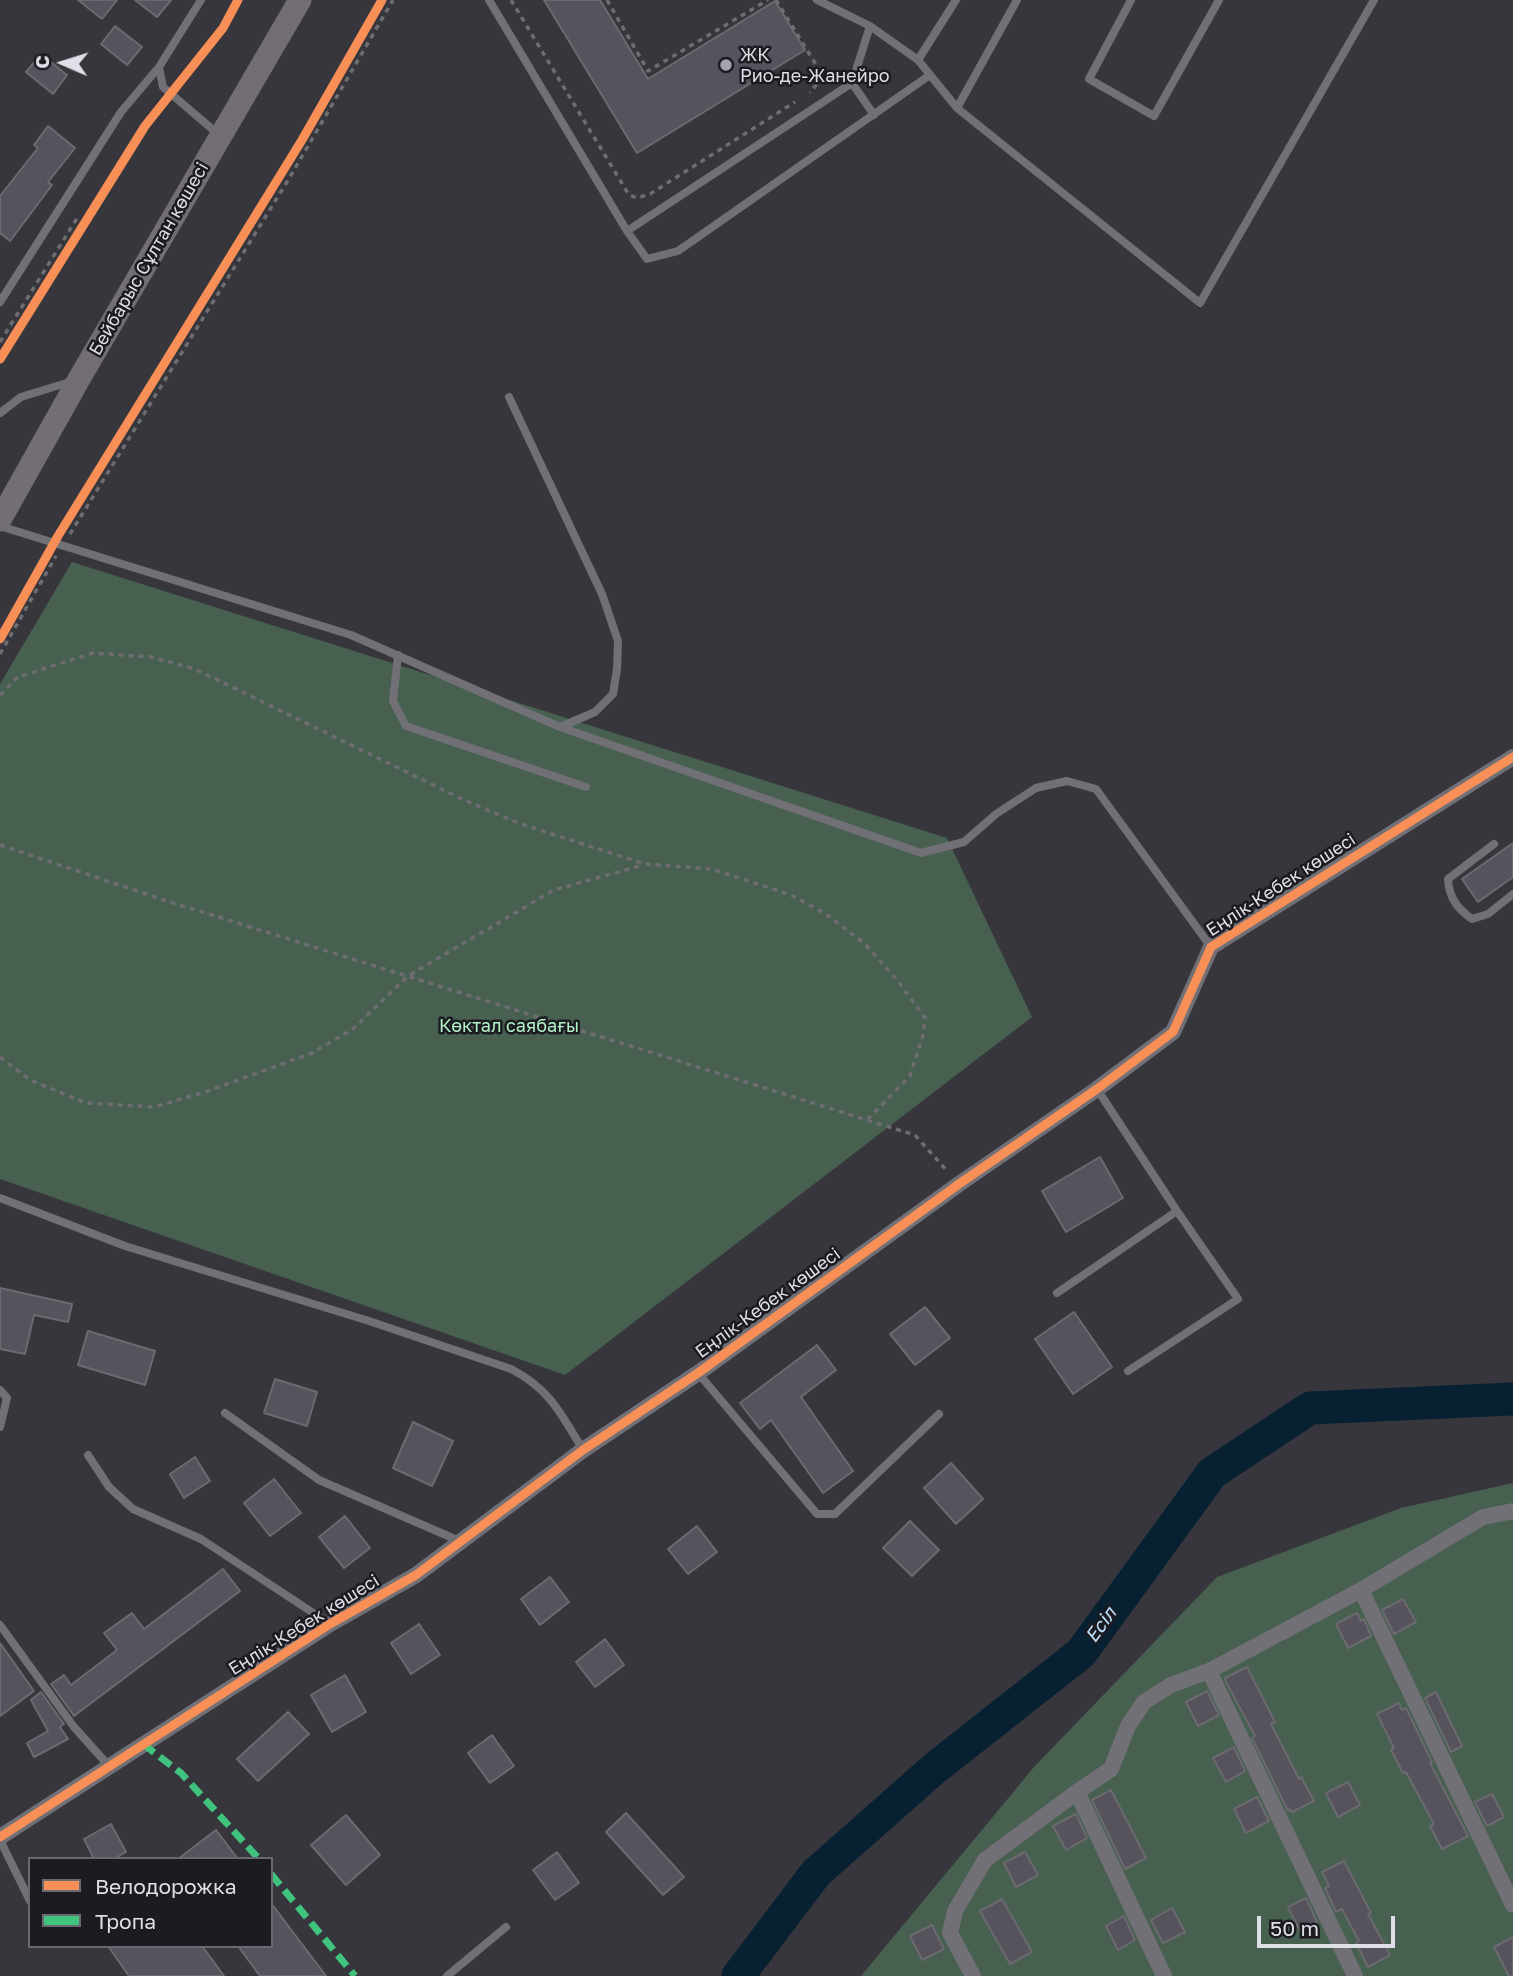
<!DOCTYPE html>
<html>
<head>
<meta charset="utf-8">
<style>
  body { margin:0 }
  #map { position:relative; width:1513px; height:1976px; overflow:hidden; background:#36363c; font-family:"Golos Text",sans-serif }
  canvas { display:block }
  .legend { position:absolute; left:28px; top:1857px; width:245px; height:91px; box-sizing:border-box; background:#1b1b21; border:2px solid #696971; margin:0; padding:9px 12px; list-style:none; font-size:21px; color:#dfdfe8 }
  .legend li { display:flex; align-items:center; gap:14px; height:35px }
  .legend b { width:35px; border:2px solid #696971 }
  .north { position:absolute; left:28px; top:28px; width:70px; height:70px; -webkit-text-stroke:5px #1b1b21; paint-order:stroke; rotate:273deg; font-size:19px; font-weight:700; line-height:28px; text-align:center; color:#dfdfe8 }
  .north::after { content:''; display:block; margin:auto; width:24px; height:32px; background:#dfdfe8; clip-path:polygon(50% 0,100% 100%,50% 72%,0 100%) }
  .scale { position:absolute; left:1257px; top:1916px; width:138px; height:32px; box-sizing:border-box; border:4px solid #dfdfe8; border-top:0; padding-left:9px; font-size:21px; line-height:24px; white-space:nowrap; color:#dfdfe8; -webkit-text-stroke:5px #1b1b21; paint-order:stroke }
</style>
</head>
<body>
<div id="map">
<canvas width="1513" height="1976"></canvas>
<ul class="legend">
<li><b style="height:9px;background:#f78f57"></b>Велодорожка</li>
<li><b style="height:9px;background:#40c37c"></b>Тропа</li>
</ul>
<div class="north">С</div>
<div class="scale">50 m</div>
</div>
<script>
const ctx = document.querySelector('canvas').getContext('2d');
ctx.lineJoin = 'round';
function fillPath(path, color) { ctx.fillStyle = color; ctx.fill(path, 'evenodd'); }
function stroke(path, color, width, dash) { ctx.strokeStyle = color; ctx.lineWidth = width; ctx.lineCap = dash ? 'butt' : 'round'; ctx.setLineDash(dash || []); ctx.stroke(path); }
function drawText(font, color, halo, rows, align = 'center') {
  ctx.font = font + ' "Golos Text",sans-serif'; ctx.lineWidth = 5; ctx.setLineDash([]); ctx.textBaseline = 'middle'; ctx.strokeStyle = halo; ctx.fillStyle = color; for (const [text, x, y, turn = 0] of rows) {
    ctx.save(); ctx.translate(x, y); ctx.rotate((+turn || 0) * Math.PI / 180); ctx.textAlign = isNaN(turn) ? turn : align; if (halo) ctx.strokeText(text, 0, 0); ctx.fillText(text, 0, 0); ctx.restore();
  }
}
fillPath(new Path2D(`
  M72,562l875,276 85,179 -467,358 -565,-196v-495z
  M1513,1483v493h-652l173,-209 183,-190 184,-69z`), '#476050');
stroke(new Path2D(`
  M738,1976l78,-103 119,-105 146,-115 131,-180 98,-65 203,-9`), '#072132', 33);
const building = new Path2D(`
  M78,0h39l-15,19z
  M135,0h36l-14,17z
  M544,0h56l48,79 127,-78 30,49 -168,103z
  M115,26l27,21 -15,18 -26,-21z
  M41,54l26,21 -14,19 -27,-22z
  M48,126l27,22 -27,34 4,3 -42,56 -10,-8v-37l38,-48 -4,-3z
  M1513,843v34l-35,25 -16,-23z
  M1100,1157l23,41 -57,34 -24,-41z
  M0,1288l72,16 -4,18 -34,-7 -9,39 -25,-5z
  M925,1307l25,31 -35,27 -25,-31z
  M1074,1312l38,55 -39,27 -38,-55z
  M88,1331l67,20 -10,34 -67,-20z
  M817,1345l19,25 -35,27 52,74 -30,22 -52,-73 -11,9 -20,-26z
  M275,1379l42,13 -10,34 -43,-13z
  M413,1422l40,19 -21,45 -39,-18z
  M195,1457l15,24 -26,17 -14,-24z
  M951,1463l32,36 -27,25 -32,-36z
  M274,1479l27,34 -31,23 -26,-33z
  M345,1516l25,32 -26,20 -25,-31z
  M910,1521l29,29 -27,26 -29,-28z
  M697,1526l20,26 -29,22 -20,-25z
  M223,1569l17,22 -166,125 -23,-32 13,-9 7,10 46,-35 -13,-17 28,-20 12,16z
  M550,1577l19,25 -29,23 -19,-26z
  M1403,1599l13,23 -22,12 -12,-24z
  M1357,1613l4,8 3,-2 7,17 -23,12 -12,-24z
  M419,1624l21,31 -29,19 -20,-31z
  M605,1639l19,26 -29,22 -19,-25z
  M0,1643l34,48 -34,25z
  M1247,1667l28,55 -4,2 28,55 2,-2 13,24 -22,11 -2,-3 -2,2 -36,-73 3,-2 -29,-54 -1,-4z
  M345,1675l21,37 -34,20 -21,-37z
  M1207,1691l12,24 -21,11 -12,-24z
  M41,1692l23,32 -4,3 8,12 -34,18 -7,-14 21,-12 -17,-31z
  M1436,1692l26,54 -11,6 -26,-54z
  M1399,1703l3,7 4,-2 26,54 -2,1 38,73 -26,13 -12,-23 4,-2 -28,-52 -3,1 -12,-23 3,-2 -17,-34z
  M288,1712l21,22 -51,47 -21,-22z
  M492,1735l22,31 -24,17 -22,-30z
  M1234,1747l11,24 -19,11 -13,-24z
  M1348,1782l12,23 -22,12 -12,-24z
  M1111,1790l35,68 -21,11 -33,-69z
  M1492,1794l12,23 -17,9 -12,-24z
  M1257,1797l12,24 -23,12 -12,-24z
  M626,1813l58,64 -21,18 -57,-63z
  M1076,1814l11,24 -21,12 -13,-24z
  M346,1815l34,40 -34,30 -35,-40z
  M111,1824l15,28 -12,7h-20l-10,-20z
  M216,1830l22,29h-60z
  M557,1852l22,31 -24,17 -22,-30z
  M1025,1852l13,23 -22,12 -12,-24z
  M1344,1861l27,52 -3,1 22,41 -22,12 -12,-24 3,-2 -17,-32 -6,3 -11,-24 4,-2 -7,-14z
  M1306,1898l11,24 -17,9 -12,-24z
  M1002,1899l30,53 -22,12 -30,-53z
  M271,1903l55,73h-66l-22,-30h33z
  M1172,1908l13,24 -22,11 -12,-23z
  M1124,1916l11,24 -17,10 -12,-24z
  M932,1925l12,24 -22,11 -12,-24z
  M1513,1937v39h-4l-15,-29z
  M108,1946h94l22,30h-95z`);
fillPath(building, '#56535d');
stroke(building, '#6b6a70', 2);
stroke(new Path2D(`
  M511,0l118,195 8,3 13,-4 145,-92
  M607,0l41,71 120,-71
  M776,0l47,76 -13,17
  M0,342l79,-127
  M70,534l220,-357 103,-177
  M0,654l56,-98
  M0,695l18,-18 75,-24 58,4 44,12 269,131 57,24 124,40 67,5 79,26 35,19 39,30 32,36 28,38 -2,17 -13,41 -43,44
  M0,845l164,55 751,235 33,37
  M0,1057l30,23 56,23 68,4 54,-16 104,-38 41,-24 55,-53 146,-86 89,-25`), '#6d6d72', 3.5, [5, 5]);
stroke(new Path2D(`
  M201,0l-42,67 4,20 55,47
  M489,0l138,231 225,-148 18,-57
  M817,0l53,26 48,34 38,-60
  M1131,0l-42,79 65,37 65,-116
  M918,60l39,48 243,195 174,-303
  M852,83l22,32
  M957,108l60,-108
  M627,231l20,28 31,-8 252,-176
  M0,302l121,-190 38,-45
  M509,397l93,197 16,47 -1,28 -4,25 -18,18 -35,15
  M0,413l21,-16 52,-16
  M0,526l351,109 209,92 361,126 43,-11 32,-28 40,-26 31,-7 29,8 115,158
  M398,655l-5,46 13,25 180,61
  M1494,844l-46,35c1,19 9,29 24,40l16,-5 25,-20
  M1097,1089l80,122 61,88 -110,72
  M0,1198l125,48 244,75 142,48c39,20 50,45 72,81
  M1057,1293l120,-82
  M698,1373l119,141h18l104,-100
  M0,1390l7,8 -7,29
  M225,1413l94,67 143,62
  M88,1455l21,32 24,22 68,30 129,85
  M0,1625l74,102 35,39
  M0,1840l30,61
  M447,1976l59,-49`), '#717076', 8);
stroke(new Path2D(`
  M1361,1590l152,315
  M1209,1671l146,305
  M1077,1792l87,184
  M0,1837l330,-213 86,-49 167,-125 115,-77 261,-189 138,-95 76,-57 38,-85 302,-190
  M973,1976l-23,-43 5,-22 30,-51 92,-68 34,-23 17,-43 16,-24 27,-17 38,-14 152,-81 122,-73 30,-6`), '#717076', 16);
stroke(new Path2D(`
  M0,520l79,-141 221,-379`), '#726e73', 23);
stroke(new Path2D(`
  M143,1744l38,29 78,86
  M271,1874l84,102`), '#40c37c', 7, [14, 7]);
stroke(new Path2D(`
  M0,359l145,-233 78,-98 15,-28
  M0,639l58,-103 244,-396 80,-140
  M0,1837l330,-213 86,-49 167,-125 115,-77 261,-189 138,-95 76,-57 38,-85 302,-190`), '#f78f57', 9);
for (const [x, y, r, color] of [
  [726,65,7,"#a4a4ac"]
]) { const dot = new Path2D(); dot.arc(x, y, r, 0, 2 * Math.PI); ctx.fillStyle = color; ctx.fill(dot); stroke(dot, '#1b1b21', 2.5); }
drawText('18px', '#dfdfe8', '#1b1b21', [
  ["ЖК",740,55],
  ["Рио-де-Жанейро",740,76]
], 'left');
drawText('18px', '#dfdfe8', '#1b1b21', [
  ["Бейбарыс Сұлтан көшесі",149,259,-60],
  ["Еңлік-Кебек көшесі",1281,885,-33],
  ["Еңлік-Кебек көшесі",768,1303,-36],
  ["Еңлік-Кебек көшесі",304,1625,-32]
]);
drawText('18px', '#b0f2c5', '#1b1b21', [
  ["Көктал саябағы",509,1026]
]);
drawText('italic 19px', '#bce1fc', '#1b1b21', [
  ["Есіл",1101,1625,-54]
]);
</script>
</body>
</html>
